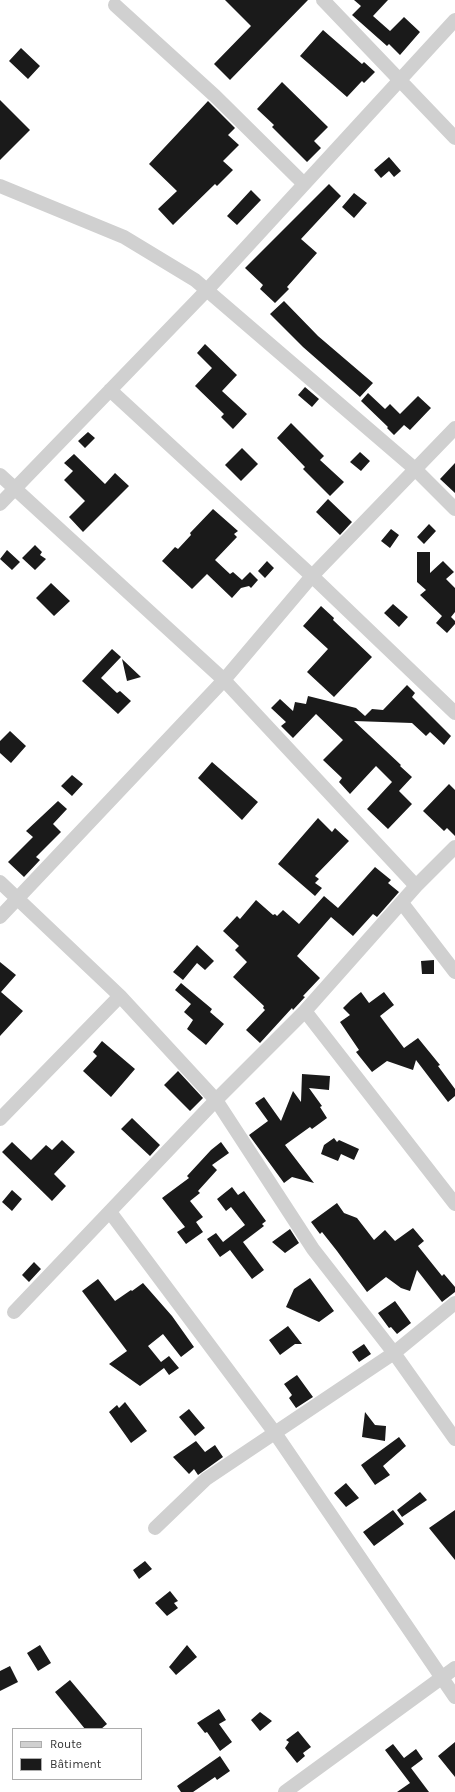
<!DOCTYPE html>
<html>
<head>
<meta charset="utf-8">
<style>
  body { margin:0 }
  #map { position:relative; width:455px; height:1792px; overflow:hidden; background:#fff; font-family:Karla,sans-serif }
  canvas { display:block }
  .legend { position:absolute; left:12px; top:1728px; width:130px; height:52px; box-sizing:border-box; background:#fff; border:1px solid #adadad; margin:0; padding:5px 7px; list-style:none; font-size:12px; color:#333 }
  .legend li { display:flex; align-items:center; gap:8px; height:20px }
  .legend b { width:20px; border:1px solid #adadad }
</style>
</head>
<body>
<div id="map">
<canvas width="455" height="1792"></canvas>
<ul class="legend">
<li><b style="height:5px;background:#d0d0d0"></b>Route</li>
<li><b style="height:11px;background:#1a1a1a"></b>Bâtiment</li>
</ul>
</div>
<script>
const ctx = document.querySelector('canvas').getContext('2d');
ctx.lineJoin = 'round';
function fillPath(path, color) { ctx.fillStyle = color; ctx.fill(path, 'evenodd'); }
function stroke(path, color, width, dash) { ctx.strokeStyle = color; ctx.lineWidth = width; ctx.lineCap = dash ? 'butt' : 'round'; ctx.setLineDash(dash || []); ctx.stroke(path); }
fillPath(new Path2D(`
  M225,0h83l-78,80 -16,-16 37,-38z
  M354,0h34l-15,16 17,15 14,-14 16,15 -20,23 -11,-11 -2,2 -35,-31 9,-9z
  M323,30l39,34 2,-2 11,10 -11,11 -2,-2 -15,16 -47,-41z
  M21,48l19,18 -12,13 -19,-18z
  M282,82l46,45 -14,14 7,7 -14,14 -35,-35 2,-2 -17,-16z
  M0,100l30,30 -30,30z
  M208,101l27,27 -7,7 11,10 -16,16 10,9 -16,16 -2,-2 -42,41 -15,-16 19,-18 -28,-27z
  M389,157l12,14 -7,6 -5,-6 -8,7 -7,-8z
  M329,184l12,12 -40,43 16,14 -30,34 2,2 -14,14 -15,-14 3,-4 -18,-17z
  M251,190l10,10 -24,25 -10,-9z
  M354,193l13,10 -13,15 -12,-11z
  M284,301l34,35 55,47 -13,14 -57,-50 -33,-33z
  M205,344l32,31 -15,16 25,23 -14,15 -12,-12 3,-3 -29,-28 17,-18 -15,-15z
  M305,387l14,12 -7,8 -14,-12z
  M368,393l17,16 5,-5 10,10 18,-18 13,12 -21,22 -6,-5 -10,10 -7,-7 1,-1 -27,-26z
  M291,423l33,33 -4,4 24,22 -14,14 -27,-27 2,-2 -28,-29z
  M88,432l7,6 -10,10 -7,-7z
  M242,448l16,16 -17,17 -16,-16z
  M360,452l10,9 -9,10 -11,-9z
  M74,454l31,30 10,-11 14,13 -46,46 -14,-15 16,-16 -21,-21 9,-9 -9,-8z
  M455,463v30l-15,-14z
  M328,499l24,23 -12,13 -24,-23z
  M213,509l25,22 -4,3 3,3 -22,23 15,14 3,-2 9,8 8,-8 8,8 -7,8 -2,-2 -8,2 -9,10 -25,-24 -15,15 -30,-28 13,-14 3,2 13,-14 -1,-2z
  M429,524l7,7 -12,13 -7,-7z
  M391,529l8,6 -9,13 -9,-7z
  M35,545l7,7 -2,3 6,4 -11,11 -13,-12z
  M7,550l13,12 -8,8 -12,-11z
  M417,552h13v21l13,-12 11,11 -8,7 9,9v24l-4,5 4,4v3l-8,9 -11,-10 6,-7 -22,-21 6,-5 -9,-8z
  M267,561l7,7 -9,10 -7,-7z
  M51,583l19,18 -16,15 -18,-18z
  M393,604l15,13 -9,10 -15,-14z
  M321,606l13,12 -1,2 39,37 -38,40 -27,-25 21,-23 -25,-23z
  M112,649l9,8 -20,21 16,15 3,-2 11,10 -13,13 -36,-33z
  M122,659l19,18 -14,4z
  M407,685l8,8 -3,4 39,39 -7,9 -14,-13 -4,4 -14,-13 -58,-2 47,44 -1,1 12,11 -13,14 13,13 -24,25 -21,-20 25,-27 -16,-16 -26,28 -11,-12 3,-4 -19,-18 20,-20 -27,-26 -23,24 -12,-12 5,-4 -15,-14 9,-9 13,12 2,-9 11,2 2,-8 48,12 9,8 7,-7 11,1z
  M10,731l16,15 -15,17 -11,-10v-12z
  M212,762l46,40 -16,18 -44,-42z
  M72,775l11,9 -11,12 -11,-10z
  M449,784l6,6v46l-8,-8 -3,3 -21,-20z
  M58,801l9,8 -14,15 8,8 -25,25 4,3 -16,17 -16,-15 25,-25 -7,-6z
  M318,818l14,14 3,-4 14,13 -34,35 4,3 -4,4 7,5 -7,8 -37,-32z
  M375,867l16,13 -3,3 11,9 -22,25 -4,-3 -20,22 -22,-19 -34,39 23,22 -17,18 2,1 -12,13 -1,-2 -32,35 -14,-13 19,-20 -2,-2 1,-2 -31,-29 14,-15 -12,-12 4,-4 -16,-15 14,-15 3,3 16,-19 17,15 2,-1 2,2 6,-6 16,14 25,-28 14,12z
  M197,945l17,16 -9,9 -8,-7 -14,17 -10,-8z
  M434,960v14h-12l-1,-13z
  M0,962l16,13 -15,17 22,19 -23,25z
  M181,983l31,26 -2,3 14,12 -18,21 -19,-16 6,-9 -9,-8 7,-8 -16,-14z
  M361,992l8,11 15,-11 10,13 -14,11 24,32 14,-10 22,27 -2,1 17,23v7l-7,6 -32,-42 -3,10 -26,-9 -15,11 -16,-20 3,-2 -19,-28 10,-7 -7,-7 8,-8z
  M102,1041l33,28 -24,28 -28,-26 14,-15 -4,-4z
  M178,1071l25,27 -13,13 -26,-26z
  M302,1074l28,2 -1,14 -20,-2 13,18 -2,1 7,11 -15,11 -2,-2 -25,18 29,38 -22,-6 -8,6 -35,-48 19,-14 -13,-18 9,-6 17,24 12,-30 8,11z
  M132,1118l28,27 -10,11 -29,-27z
  M334,1138l3,4 2,-2 20,9 -5,11 -13,-6 -3,7 -17,-7 3,-9z
  M62,1140l13,12 -21,22 12,12 -14,15 -50,-49 10,-10 19,18 15,-15 6,5z
  M221,1142l8,11 -17,12 5,5 -19,21 2,2 -10,8 13,16 -7,5 7,10 -17,12 -9,-12 8,-5 -23,-29 27,-20 -2,-2 24,-26z
  M232,1187l6,8 6,-4 22,30 -4,3 2,2 -21,16 21,28 -12,9 -22,-29 -10,7 -13,-18 9,-6 7,9 22,-17 -14,-18 -5,4 -9,-12z
  M12,1190l10,9 -10,12 -10,-9z
  M337,1203l7,10 13,5 17,22 11,-10 10,11 18,-13 11,13 -6,5 24,30 2,-2 11,13v5l-13,10 -25,-32 -7,21 -9,-3 -15,-11 -19,15 -30,-41 -15,-19 -2,2 -9,-12z
  M290,1229l9,14 -14,10 -13,-11z
  M34,1262l7,7 -12,13 -7,-7z
  M310,1278l24,33 -15,11 -33,-15 8,-18z
  M98,1279l17,22 16,-11 1,1 11,-8 29,33 22,31 -13,10 -18,-23 -15,12 13,16 8,-6 10,12 -10,7 -5,-7 -24,18 -31,-22 18,-13 -45,-60z
  M395,1301l16,22 -14,11 -6,-7 -2,1 -11,-15z
  M288,1326l14,18h-7l-15,11 -11,-15z
  M364,1344l7,10 -12,8 -7,-10z
  M297,1375l16,22 -17,11 -7,-10 3,-3 -8,-11z
  M125,1402l22,29 -16,12 -22,-31 8,-7 2,3z
  M189,1409l16,19 -10,8 -16,-19z
  M365,1412l10,13 11,1 -1,15 -23,-4z
  M399,1437l7,9 -23,20 7,9 -15,10 -14,-20z
  M196,1441l9,11 10,-7 8,12 -25,18 -4,-6 -5,5 -16,-17z
  M346,1483l13,15 -13,9 -12,-14z
  M420,1492l7,8 -25,17 -5,-7z
  M393,1510l11,14 -30,22 -11,-14z
  M455,1510v50l-26,-32z
  M145,1561l7,8 -13,10 -6,-9z
  M170,1591l8,10 -4,2 4,5 -11,8 -12,-13z
  M40,1645l11,18 -13,8 -11,-18z
  M187,1645l10,12 -21,18 -7,-8z
  M10,1666l8,16 -18,9v-20z
  M70,1680l37,44 -6,5h-16l-30,-37z
  M219,1709l7,11 -7,4 13,18 -12,9 -13,-19 -2,1 -8,-10z
  M260,1712l12,9 -12,10 -9,-11z
  M298,1731l13,16 -8,6 2,3 -8,7 -12,-15 4,-6 -3,-2z
  M455,1742v35l-17,-21z
  M393,1744l11,14 12,-9 7,10 -12,9 18,24h-32l13,-9 -25,-33z
  M220,1756l10,15 -13,9 -2,-3 -22,15h-12l-4,-6z`), '#1a1a1a');
stroke(new Path2D(`
  M323,0l132,138
  M115,5l100,91 89,88
  M0,186l124,51 71,43 220,189 40,40
  M110,390l202,186 143,137
  M0,475l224,205 192,206
  M0,504l207,-214 248,-270
  M0,882l120,114 96,104 97,149 81,104 61,86
  M402,903l53,69
  M0,917l224,-237 88,-104 143,-148
  M305,1011l150,193
  M0,1119l120,-123
  M110,1212l165,221 180,264
  M14,1312l202,-212 89,-89 111,-125 39,-39
  M155,1528l51,-49 188,-126 61,-50
  M285,1792l170,-124`), '#d0d0d0', 14);
</script>
</body>
</html>
